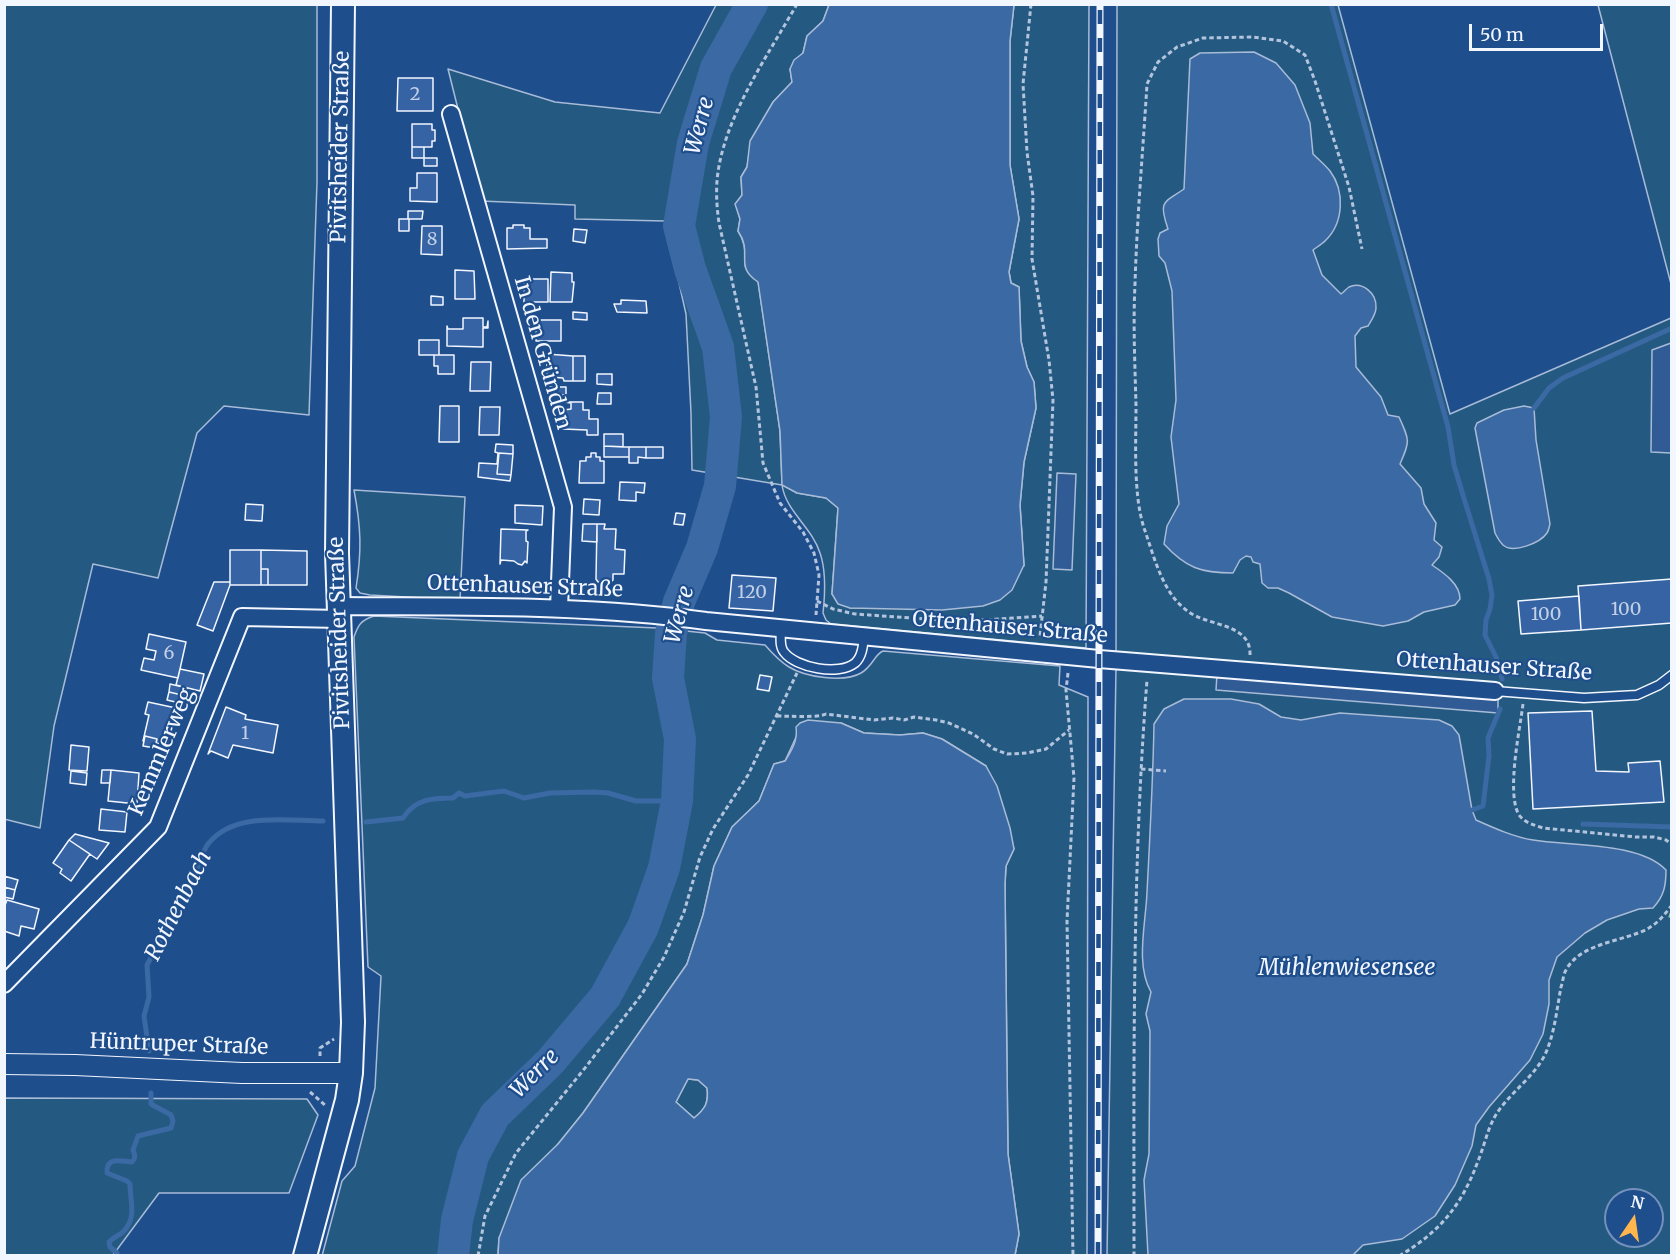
<!DOCTYPE html>
<html>
<head>
<meta charset="utf-8">
<style>
  body { margin:0 }
  #map { position:relative; width:1676px; height:1260px; overflow:hidden; background:#1f4e8c; font-family:Merriweather,serif }
  canvas { display:block }
  .frame { position:absolute; inset:0; border:6px solid #f2f6ff; pointer-events:none }
  .north { position:absolute; left:1604px; top:1188px; width:60px; height:60px; box-sizing:border-box; background:#1f4e8c; border:2px solid #7391ba; border-radius:50%; rotate:13deg; font-size:16px; font-weight:700; line-height:24px; text-align:center; color:#f2f6ff }
  .north::after { content:''; display:block; margin:auto; width:21px; height:27px; background:#ffb74d; clip-path:polygon(50% 0,100% 100%,50% 72%,0 100%) }
  .scale { position:absolute; left:1469px; top:24px; width:134px; height:27px; box-sizing:border-box; border:3px solid #f2f6ff; border-top:0; padding-left:8px; font-size:18px; line-height:21px; white-space:nowrap; color:#f2f6ff; -webkit-text-stroke:4px #1f4e8c; paint-order:stroke }
</style>
</head>
<body>
<div id="map">
<canvas width="1676" height="1260"></canvas>
<div class="frame"></div>
<div class="north">N</div>
<div class="scale">50 m</div>
</div>
<script>
const ctx = document.querySelector('canvas').getContext('2d');
ctx.lineJoin = 'round';
function fillPath(path, color) { ctx.fillStyle = color; ctx.fill(path, 'evenodd'); }
function stroke(path, color, width, dash) { ctx.strokeStyle = color; ctx.lineWidth = width; ctx.lineCap = dash ? 'butt' : 'round'; ctx.setLineDash(dash || []); ctx.stroke(path); }
function drawText(font, color, halo, rows, align = 'center') {
  ctx.font = font + ' Merriweather,serif'; ctx.lineWidth = 4.5; ctx.setLineDash([]); ctx.textBaseline = 'middle'; ctx.strokeStyle = halo; ctx.fillStyle = color; for (const [text, x, y, turn = 0] of rows) {
    ctx.save(); ctx.translate(x, y); ctx.rotate((+turn || 0) * Math.PI / 180); ctx.textAlign = isNaN(turn) ? turn : align; if (halo) ctx.strokeText(text, 0, 0); ctx.fillText(text, 0, 0); ctx.restore();
  }
}
const green = new Path2D(`
  M4,5h313v177l-8,233 -85,-9 -27,27 -39,145 -65,-14 -39,162 -14,102 -36,-9z
  M716,5h113l-6,16 -16,15 -4,17 -13,16 2,13 -19,20 -22,39 -4,26 -6,10 1,18 -6,9 4,15 -2,12c16,24 -5,34 20,50l22,150 2,53 15,9 29,5 12,10 -6,86 18,14h32l142,-42 -4,-61 4,-43 12,-54 -2,-26 -7,-15 -6,-26 -2,-54 -8,-4 -2,-11 10,-53 -9,-54v-124l4,-36h75l-3,643 -255,-24 -5,-4 -3,-7c2,-18 3,-43 -3,-60 -8,-26 -34,-41 -38,-68l-90,-15 -1,-57 -5,-99 -21,-93 -90,-2v-14l-94,-4 -33,-132 107,33 105,11z
  M1117,5h221l112,409 221,-96v937l-564,1 9,-589zM1616,1200h36v36h-36z
  M1598,5h73v279z
  M354,490l111,7 -5,103 -90,-5 -10,-2 -4,-5c6,-37 5,-61 -2,-98z
  M374,616l283,12 48,5 12,7 48,5c7,8 14,16 24,22 16,10 55,16 72,6 12,-7 13,-18 22,-22l177,15 -1,19 29,12 -1,558h-72l4,-21 -11,-80 -3,-270 1,-18 8,-17 -28,-83 -44,-27 -19,-6 -23,2 -36,-2 -23,-10 -44,12 -12,26 -11,3 -15,37 -27,26 -18,39 -11,49 -16,49 -104,149 -25,31 -59,94 -1,17 -176,1 20,-75 13,-15 20,-78 6,-112 -13,-9 -14,-330c4,-12 7,-17 20,-21z
  M688,1079l10,1 9,8c2,15 -2,21 -13,30l-18,-16z
  M5,1098l302,1 11,16 -29,78h-130l-46,62h-108z`);
fillPath(green, '#245a82');
stroke(green, '#a8bbd7', 1.5);
const parking = new Path2D(`
  M1671,343v110l-20,-1 1,-102z
  M1057,473l19,1 -4,96 -19,-1z
  M1217,674l281,22v17l-282,-23z`);
fillPath(parking, '#305b95');
stroke(parking, '#a8bbd7', 1.5);
const water = new Path2D(`
  M829,5h185l-4,36v124l9,54 -10,53 2,11 8,4 2,54 6,26 7,15 2,26 -12,54 -4,43 4,60 -12,25 -12,10 -17,6 -41,4 -92,-2 -12,-4 -6,-10 6,-86 -12,-10 -29,-5 -15,-8 -2,-54 -22,-149c-25,-17 -4,-28 -20,-51l2,-12 -5,-15 7,-9 -1,-18 6,-10 3,-26 23,-39 19,-20 -2,-13 4,-9 9,-7 4,-17 16,-15z
  M1254,52l22,11 19,22 15,38 3,31c5,5 12,11 17,17 15,20 14,52 -5,70 -3,3 -8,6 -12,9l9,25 19,19c3,-2 5,-5 8,-7 13,-6 28,6 27,21 0,6 -5,13 -8,18l-7,2 -6,8 1,31 25,30 7,18 11,2c11,24 11,24 1,47l21,24 3,16 12,19 -2,17 8,7 -3,10 -7,8c12,8 28,19 28,34l-5,6 -31,7 -16,9 -25,5 -51,-9 -43,-24 -11,-5h-10l-6,-5 -2,-19 -7,-2 -2,-5 -5,-1 -6,4 -7,13c-32,0 -47,-5 -69,-29l3,-18 12,-22 -8,-67 5,-37 -4,-109 -7,-28 -6,-7 -1,-17 2,-6 8,-4c-10,-29 -4,-26 16,-40l6,-130 10,-6z
  M1524,406l10,2 2,32 14,84c-1,3 -1,6 -3,9 -7,10 -34,21 -44,12 -3,-3 -6,-8 -8,-12l-20,-105 2,-5 27,-13z
  M1184,699h47l28,5 22,13 20,3 39,-7 99,7 13,6 7,9 13,75 4,10c18,8 38,17 57,20 37,6 107,2 133,30 0,16 -2,26 -13,38l-14,1 -32,11 -22,13 -28,24 -8,23v24l-6,30 -13,26 -41,47 -13,18 -4,21 -17,39 -20,31 -33,23 -39,6 -10,10h-205l-4,-75 5,-26 1,-123 -4,-17 5,-22c-16,-28 -5,-69 -4,-100 3,-56 6,-112 7,-168l10,-15z
  M808,720l33,3 23,10 36,2 23,-2 19,6 44,27 11,20 13,42 4,21 -8,17 -1,18 3,270 11,80 -4,21h-517l1,-17 22,-58 37,-36 25,-31 104,-149 16,-49 11,-49 18,-39 27,-26 15,-37 11,-3c7,-11 13,-21 11,-34l4,-4zM688,1079l10,1 9,8c2,15 -2,21 -13,30l-18,-16z`);
fillPath(water, '#3b69a3');
stroke(water, '#a8bbd7', 1.5);
stroke(new Path2D(`
  M1331,4l117,423 6,38 8,27 27,87 3,16 -2,14 -4,11 -1,15 11,22 6,22
  M1534,408l15,-20 14,-10 109,-50
  M1472,810l11,-4 6,-50 -1,-18 12,-29
  M366,822l37,-4c12,-19 29,-20 50,-20l6,-5 6,3 39,-5 20,7 26,-5 44,-1 14,1 28,8h41
  M1583,824l89,3
  M149,1051l-5,-35 5,-19 -2,-32 25,-46c1,-15 16,-36 24,-49 5,-8 6,-18 12,-26 26,-33 79,-23 115,-23
  M117,1256v-3l-7,-6 -1,-5c4,-5 10,-6 15,-11 13,-14 6,-30 6,-47l-3,-3 -20,-8c-1,-17 13,-12 25,-11 4,-4 3,-7 1,-12l5,-14 33,-8 2,-7 -2,-6 -20,-11v-11`), '#3b69a3', 5);
stroke(new Path2D(`
  M453,1256l4,-36 16,-64 22,-41 55,-53 55,-65 38,-70 21,-59 13,-67 3,-62 -12,-61 3,-45 8,-31 23,-54 18,-62 6,-69 -8,-70 -28,-78 -11,-43 14,-83 23,-75 36,-64`), '#3b69a3', 32);
const building = new Path2D(`
  M398,78h35v33h-36z
  M412,124h20v6h3v11h-3v6h-20z
  M412,147h12v11h-12z
  M424,158h13v8h-13z
  M417,173h20v29l-27,-1v-13h7z
  M408,211h15l-1,8h-14z
  M399,219h10v12h-10z
  M513,225h11v3h6v11h17v9l-40,1v-21h6z
  M422,226h20v29l-21,-1z
  M574,229l13,1 -2,13 -12,-2z
  M455,270l19,1 1,28h-20z
  M551,272l21,1v9h2l-2,20h-22z
  M524,279h24v23h-14v3h-10z
  M431,296l12,1v8h-12z
  M621,300l25,1 1,12 -30,-1 -3,-8h7z
  M573,312l14,1v7l-14,-1z
  M463,318h20v9h4l1,-6v7h-5v19l-36,-1v-20l1,3h15z
  M536,320h25v21h-25z
  M419,340h20v15h-20z
  M547,354l26,2v25h-9l-1,-3 -16,-1z
  M434,355h20v19h-16v-8h-4z
  M573,356h12v25h-12z
  M471,362h20l-1,29h-20z
  M597,374h15v11l-15,-1z
  M550,387h16v8h-16z
  M598,393h13v11h-14z
  M564,402h19v8h6v9h9v16h-11v-5l-24,-1 1,-19 7,-1v-6z
  M440,406h19v36h-20z
  M480,407h20l-1,28h-20z
  M604,434h19v13l-19,-1z
  M496,444l17,1v9l-14,-1 -2,21 14,1 -1,6 -32,-4 1,-14 18,1 1,-11 -3,-1z
  M604,446l25,1v10h-25z
  M629,447h17v11l-8,-1v6h-9z
  M646,447h17v11h-17z
  M499,453l14,1 -2,21 -14,-1z
  M591,453h5v4h4v4h4v22h-25l1,-22h6v-4h5z
  M620,482l25,1 -1,10 -8,-1v9l-17,-1z
  M584,499l16,1 -1,15 -16,-1z
  M246,504l17,1 -1,16 -17,-1z
  M515,505l28,1 -1,19 -27,-2z
  M676,513l9,1 -2,11 -9,-1z
  M583,524h14v18l-15,-1z
  M597,524h8l-1,5h12l-1,20 10,1 -1,24h-11v6l-2,2h-13l-2,-3z
  M501,529l27,1 -2,1v10l2,1 -1,21 -2,-2 -3,4 -4,-1 -4,-3 -13,-1 -1,4z
  M230,550h31v35h-31z
  M261,550l46,1v34h-39v-16h-7z
  M261,569h7v16h-7z
  M732,575l44,3 -3,33 -44,-3z
  M1672,579v44l-91,7 -3,-44z
  M214,582h16v3l-17,46 -16,-6z
  M1579,596l2,34 -60,4 -3,-33z
  M149,634l37,8 -8,36 -37,-8 3,-12 10,2 2,-9 -10,-2z
  M180,669l24,5 -4,17 -24,-6z
  M760,675l12,2 -3,14 -12,-2z
  M170,684l17,4 -1,8 -17,-4z
  M169,692l17,4 -2,8 -17,-4z
  M148,702l28,6 -8,37 -12,-2 1,-4 -12,-3 -2,5 6,-26 -4,-1z
  M226,707l20,8 -1,4 33,6 -5,28 -40,-8 -5,13 -17,-7 -3,3z
  M1592,711l4,60 33,1 -1,-9 32,-2 4,41 -131,7 -5,-96z
  M145,736l12,3 -2,9 -12,-2z
  M71,745l18,2 -2,24 -18,-1z
  M102,770h9l-1,13h-9z
  M111,770l28,3 -2,31 -29,-3z
  M71,771l16,2 -1,12 -16,-2z
  M101,809l26,3 -2,20 -26,-2z
  M75,834l34,9 -12,16 -28,-19z
  M69,840l21,14 -19,27 -11,-8 2,-4 -9,-6z
  M4,876l14,4 -3,10 -11,-3z
  M4,887l11,3 -2,9 -9,-2z
  M7,900l32,9 -5,20 -13,-3 -2,10 -15,-5v-23z`);
fillPath(building, '#3563a3');
stroke(building, '#f2f6ff', 1.5);
const service = new Path2D(`
  M781,629c0,7 -2,17 3,23 12,16 55,24 71,11 7,-6 8,-17 9,-26
  M1495,691l89,7 53,-3 22,-10 13,-10`);
const minor = new Path2D(`
  M451,114l112,393 -4,101
  M339,606c123,1 245,-2 367,15l393,38 396,32
  M4,984l154,-157 84,-210 98,2`);
const tertiary = new Path2D(`
  M4,1064l71,1 167,8h109`);
const secondary = new Path2D(`
  M305,1256l42,-156 4,-27 2,-51 -16,-469 6,-549`);
stroke(service, '#f2f6ff', 11);
stroke(minor, '#f2f6ff', 20);
stroke(tertiary, '#f2f6ff', 22);
stroke(secondary, '#f2f6ff', 26);
stroke(new Path2D(`
  M797,4c-30,53 -75,116 -80,177 -1,14 0,28 2,42l37,164 7,76 17,40 23,29 11,21 5,22 -3,40
  M1031,4l-8,80 4,68 6,44 -1,63 17,101 4,40 -7,182 -6,54
  M817,601l16,8 22,5 86,6h41l60,-4
  M1250,655c1,-29 -34,-29 -54,-39 -32,-15 -41,-57 -52,-88 -11,-34 -8,-85 -8,-122 -1,-40 -3,-82 -1,-122 2,-67 8,-134 12,-200l11,-22 19,-15 26,-9 50,-1 30,4 22,14 10,26 34,106 13,62
  M1068,673l-2,17 8,88 -7,143 6,335
  M1523,704c-3,25 -17,89 -4,111 6,8 15,10 24,13l93,9h18l12,3 6,5
  M777,716c11,0 41,2 49,-2l48,6 19,-2 11,2 10,-3 22,3 13,3 24,11 21,15 13,5 20,-1 19,-4 23,-19
  M1141,769l25,2
  M320,1056v-8l14,-9
  M310,1092l15,13
  M478,1256l7,-40 31,-63 69,-85 57,-74 22,-37 20,-45 16,-55 13,-28 35,-54 49,-102
  M1134,1256c0,-192 -2,-385 13,-576
  M1399,1256c41,-24 63,-51 79,-95 6,-14 9,-30 16,-43 14,-25 43,-42 53,-68 8,-20 10,-42 14,-63 2,-5 2,-12 5,-17 15,-28 58,-28 83,-42 10,-6 16,-14 23,-23`), '#b3c4dc', 3, [4.5, 3]);
stroke(service, '#1f4e8c', 8);
stroke(minor, '#1f4e8c', 16);
stroke(tertiary, '#1f4e8c', 20);
stroke(secondary, '#1f4e8c', 22);
const rail = new Path2D(`
  M1098,1256l2,-1252`);
stroke(rail, '#f2f6ff', 7);
stroke(rail, '#1f4e8c', 4.5, [14]);
stroke(new Path2D(`
  M1669,915l3,1`), '#97c8a6', 4.5, [3, 4.5]);
drawText('18px', '#c3d1e8', null, [
  ["2",415,95],
  ["8",432,240],
  ["120",752,593],
  ["100",1626,610],
  ["100",1546,615],
  ["6",169,654],
  ["1",245,734]
]);
drawText('21px', '#f2f6ff', '#1f4e8c', [
  ["Pivitsheider Straße",341,147,-89],
  ["In den Gründen",542,353,74],
  ["Ottenhauser Straße",525,587,2],
  ["Ottenhauser Straße",1010,628,5],
  ["Pivitsheider Straße",340,633,-92],
  ["Ottenhauser Straße",1494,667,4],
  ["Kemmlerweg",162,752,-67],
  ["Hüntruper Straße",179,1045,2]
]);
drawText('italic 22px', '#f2f6ff', '#1f4e8c', [
  ["Werre",700,126,-75],
  ["Werre",680,615,-75],
  ["Rothenbach",179,906,-63],
  ["Mühlenwiesensee",1347,969],
  ["Werre",535,1074,-45]
]);
</script>
</body>
</html>
